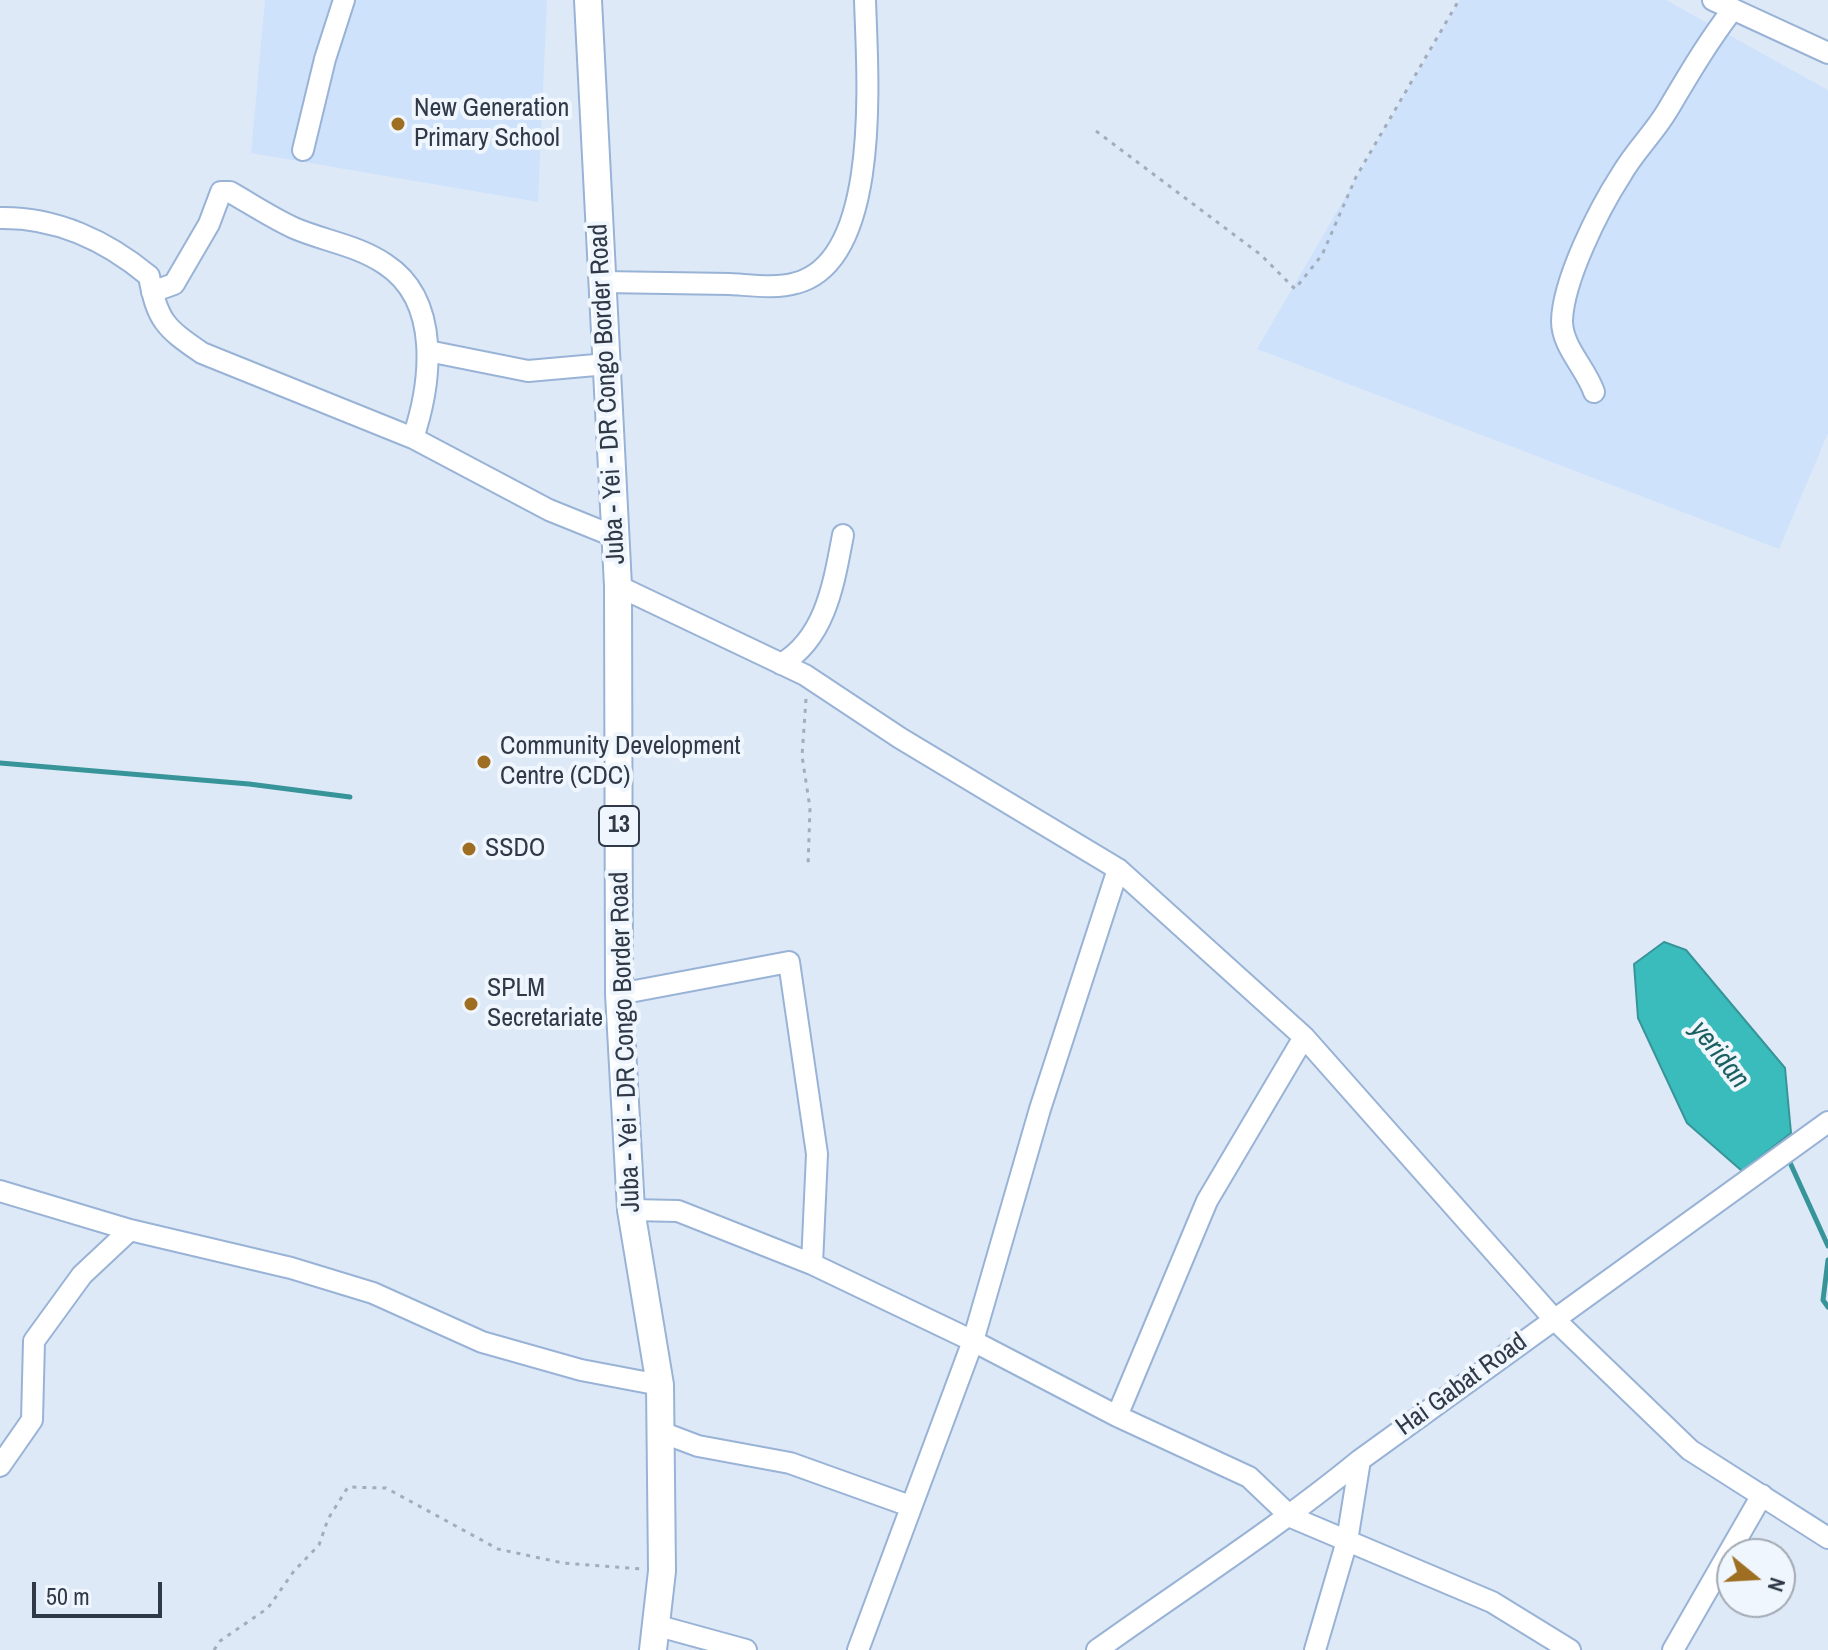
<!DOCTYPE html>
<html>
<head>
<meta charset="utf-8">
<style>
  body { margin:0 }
  #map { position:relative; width:1828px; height:1650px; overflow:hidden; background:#dee9f8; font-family:"Archivo Narrow",sans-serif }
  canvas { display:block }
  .north { position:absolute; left:1716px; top:1538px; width:80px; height:80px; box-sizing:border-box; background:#f0f6fd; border:2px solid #a3aab4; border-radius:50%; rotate:108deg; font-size:22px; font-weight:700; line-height:32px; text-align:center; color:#2f3947 }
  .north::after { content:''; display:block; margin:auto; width:28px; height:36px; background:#9e6f22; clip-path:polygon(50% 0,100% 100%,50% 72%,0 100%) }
  .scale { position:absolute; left:32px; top:1582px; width:130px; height:36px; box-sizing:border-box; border:4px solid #2f3947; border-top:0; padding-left:10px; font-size:24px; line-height:28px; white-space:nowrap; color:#2f3947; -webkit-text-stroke:6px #f0f6fd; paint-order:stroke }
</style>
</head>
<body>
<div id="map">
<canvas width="1828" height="1650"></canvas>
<div class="north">N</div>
<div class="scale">50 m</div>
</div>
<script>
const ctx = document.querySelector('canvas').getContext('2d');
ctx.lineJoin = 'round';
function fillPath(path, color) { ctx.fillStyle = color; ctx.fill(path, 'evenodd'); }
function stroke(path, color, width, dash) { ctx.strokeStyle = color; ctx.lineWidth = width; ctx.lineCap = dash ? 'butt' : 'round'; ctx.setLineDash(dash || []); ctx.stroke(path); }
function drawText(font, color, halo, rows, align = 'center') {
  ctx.font = font + ' "Archivo Narrow",sans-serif'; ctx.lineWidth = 8; ctx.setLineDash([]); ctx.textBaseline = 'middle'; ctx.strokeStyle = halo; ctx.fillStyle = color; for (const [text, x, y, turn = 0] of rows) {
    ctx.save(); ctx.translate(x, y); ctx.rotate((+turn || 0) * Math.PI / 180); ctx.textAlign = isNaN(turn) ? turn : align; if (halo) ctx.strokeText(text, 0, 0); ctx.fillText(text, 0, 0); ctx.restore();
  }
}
fillPath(new Path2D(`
  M265,0h282l-9,202 -287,-49z
  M1460,0h206l162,90v343l-49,116 -522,-200z`), '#cfe2fb');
const water = new Path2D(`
  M1664,942l22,8 99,118 6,65 -49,38 -55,-48 -49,-105 -4,-54z`);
fillPath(water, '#3bbcbc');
stroke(water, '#379599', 2);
stroke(new Path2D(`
  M0,763l249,21 101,13
  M1787,1156l41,90
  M1828,1260l-5,40 5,7`), '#379599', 5);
const minor = new Path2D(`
  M1713,0l115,53
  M303,150l22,-91 19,-59
  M0,218c56,-1 107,23 149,58 8,44 16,52 53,77l211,85 136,72 67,27
  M602,282c42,1 85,1 128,2 20,1 46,5 66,-1 87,-23 71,-213 69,-283
  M152,292l22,-8 35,-60 12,-32h9c21,12 42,26 64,36 30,13 63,17 91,36 57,37 46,120 28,174
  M428,351l100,20 79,-7
  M1594,392c-8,-24 -32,-45 -32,-71 1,-41 37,-112 59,-146 13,-23 33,-42 46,-64 22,-37 40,-68 66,-102
  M618,586l187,89 95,63 218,131 186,168 249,281 137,132 138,88
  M781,664c45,-26 53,-82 62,-129
  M619,994l170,-32 28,192 -5,110
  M0,1191l130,39 161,38 82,25 109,49 99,28 79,15
  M631,1210l47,1 134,53 161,77 144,75 132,61 42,40 201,85 78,48
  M1117,1416l90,-215 97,-164
  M661,1432l37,14 92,17 120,43
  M0,1466l32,-46 2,-79 48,-66 48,-45
  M655,1625l91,25
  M858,1650l115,-309 67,-232 78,-240
  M1097,1650c88,-63 179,-121 263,-190l468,-338
  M1315,1650l32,-109 13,-81
  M1673,1650l89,-155`);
const major = new Path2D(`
  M588,0l30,586 1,408 12,216 29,175 2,186 -9,79`);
stroke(minor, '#99b3d6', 24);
stroke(major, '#99b3d6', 30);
stroke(new Path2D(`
  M1096,131l165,124 34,34 27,-34 34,-78 103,-177
  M806,699l-4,57 8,52 -2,59
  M214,1650l6,-9 48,-33 26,-37 25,-26 9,-26 20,-32 38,1 112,61 65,14 79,6`), '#a2adbc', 3, [4, 6]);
stroke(minor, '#fff', 20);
stroke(major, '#fff', 26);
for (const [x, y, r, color] of [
  [398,124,8,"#9e6f22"],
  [484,762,8,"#9e6f22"],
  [469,849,8,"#9e6f22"],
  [471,1004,8,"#9e6f22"]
]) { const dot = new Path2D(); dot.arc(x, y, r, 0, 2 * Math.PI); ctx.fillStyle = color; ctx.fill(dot); stroke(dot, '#f0f6fd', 3); }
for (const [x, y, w] of [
  [619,826,40]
]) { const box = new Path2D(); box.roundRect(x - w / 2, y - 20, w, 40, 6); ctx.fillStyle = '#f0f6fd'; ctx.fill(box); stroke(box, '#2f3947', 2); }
drawText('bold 24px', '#2f3947', null, [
  ["13",619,826]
]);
drawText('26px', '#2f3947', '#f0f6fd', [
  ["New Generation",414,109],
  ["Primary School",414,139],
  ["Community Development",500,747],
  ["Centre (CDC)",500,777],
  ["SSDO",485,849],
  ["SPLM",487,989],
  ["Secretariate",487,1019]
], 'left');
drawText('26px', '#2f3947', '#f0f6fd', [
  ["Juba - Yei - DR Congo Border Road",608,394,-93],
  ["Juba - Yei - DR Congo Border Road",626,1042,-92],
  ["Hai Gabat Road",1462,1385,-36]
]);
drawText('italic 28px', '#1b6060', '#f0f6fd', [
  ["yeridan",1719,1055,52]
]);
</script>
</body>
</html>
